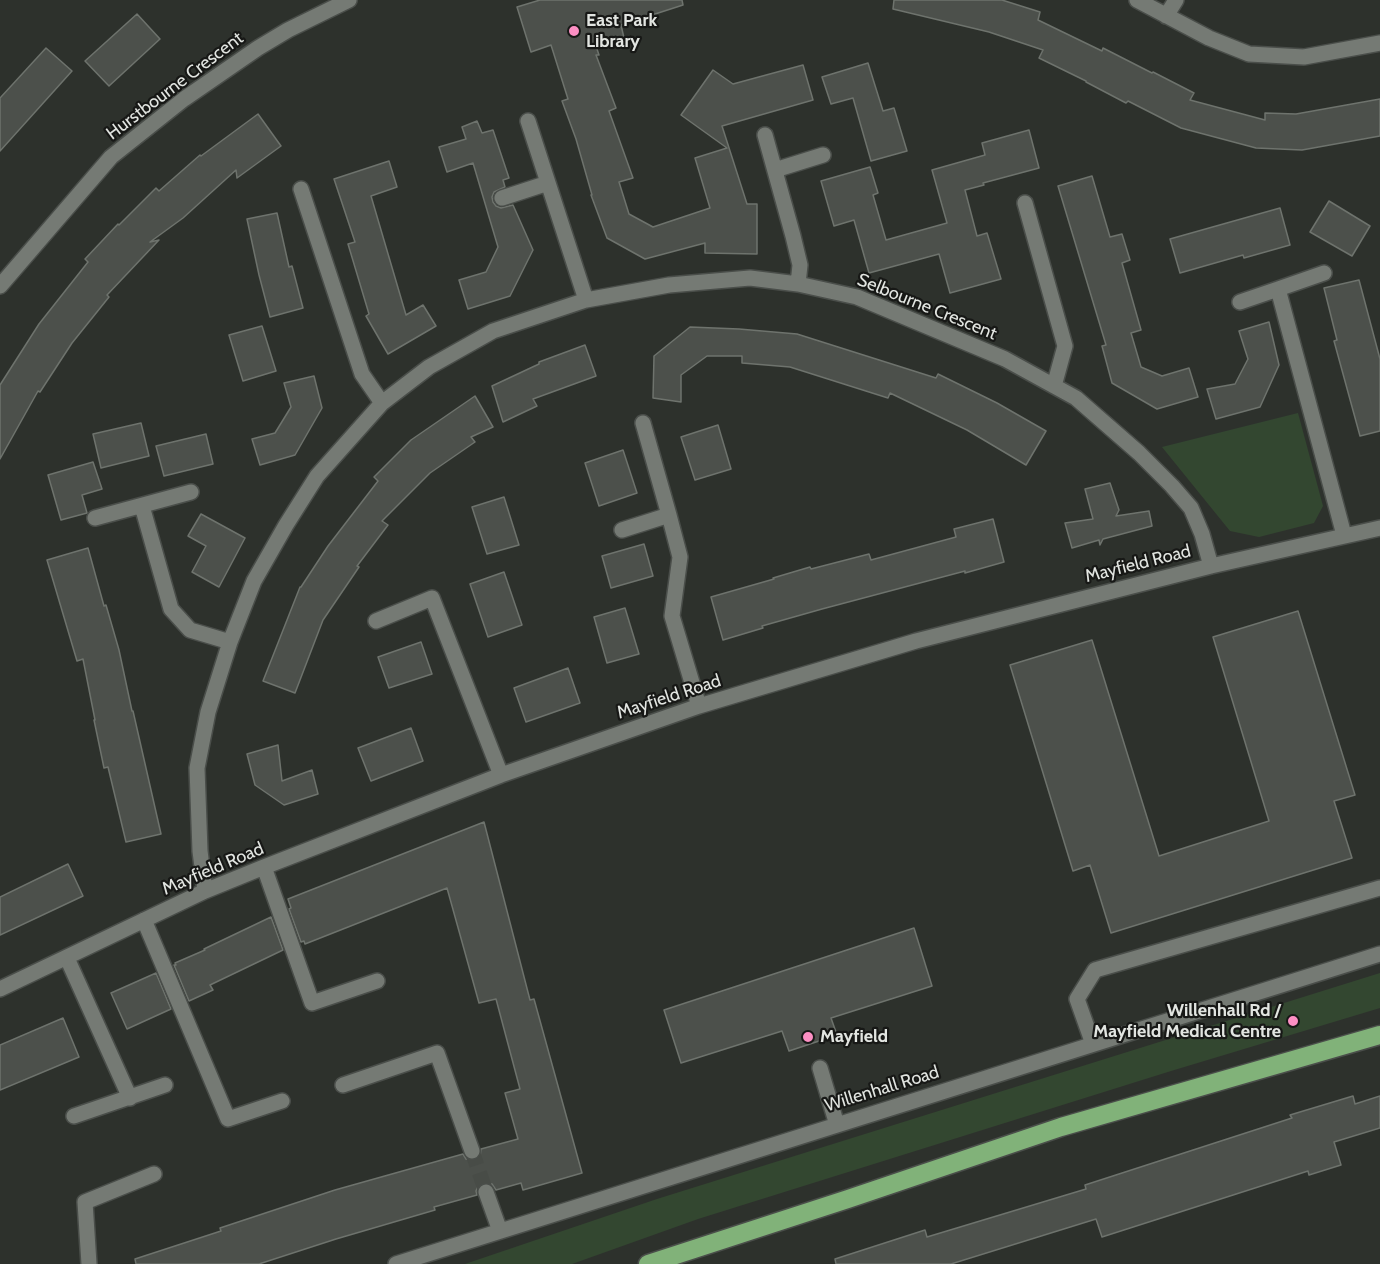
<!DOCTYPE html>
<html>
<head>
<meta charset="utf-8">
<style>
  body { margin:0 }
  canvas { display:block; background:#2d312c }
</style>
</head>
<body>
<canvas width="1380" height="1264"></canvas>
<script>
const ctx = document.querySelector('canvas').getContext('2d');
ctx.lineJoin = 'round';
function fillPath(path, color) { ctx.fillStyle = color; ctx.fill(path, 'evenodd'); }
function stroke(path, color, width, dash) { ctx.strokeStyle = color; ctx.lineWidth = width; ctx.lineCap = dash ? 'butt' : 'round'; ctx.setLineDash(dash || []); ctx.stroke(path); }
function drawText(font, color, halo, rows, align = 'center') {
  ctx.font = font + ' Cabin,sans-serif'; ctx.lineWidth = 4.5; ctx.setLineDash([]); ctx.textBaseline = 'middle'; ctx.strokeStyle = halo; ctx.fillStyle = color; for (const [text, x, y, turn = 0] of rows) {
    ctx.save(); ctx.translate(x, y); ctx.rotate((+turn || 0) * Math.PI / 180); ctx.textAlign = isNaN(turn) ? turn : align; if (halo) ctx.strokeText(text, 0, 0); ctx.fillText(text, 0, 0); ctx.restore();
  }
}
fillPath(new Path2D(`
  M1298,413l25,93 -9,17 -55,14 -29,-6 -68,-84z
  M1380,973v35l-209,63 -473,148 -126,45h-107l192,-65z`), '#334730');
const building = new Path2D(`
  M540,0h142l1,5 -62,20 3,13 -28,8 3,9h-3l20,53 -7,3 24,67 -14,4 10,32 24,13 57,-19 -15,-50 32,-10 -46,-33 32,-45 20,14 70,-19 10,35 -91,26 25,78h10v50l-52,-1v-10l-60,16 -38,-21 -16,-43h1l-16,-56 -14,-38 6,-2 -17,-54 -20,7 -14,-45z
  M894,0h108l38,12 -2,8 64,31 1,-3 49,25 1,-1 41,21 -4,7 75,20v-7l31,1 84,-15v37l-78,14 -46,-2 -75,-20 -53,-27 -2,2 -40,-21v-1l-47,-23 4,-8 -54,-18 -96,-23z
  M137,14l23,25 -51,47 -24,-25z
  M46,48l26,23 -72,80v-53z
  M868,63l15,48 11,-3 13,43 -36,10 -18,-63 -22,6 -9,-27z
  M258,114l23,32 -44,32 -1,-8 -53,48 -33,24 9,-2 -52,55 2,2 -37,46 -32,49 -2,-1 -38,68v-74l39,-61 49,-62 -3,-3 33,-35 1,1 37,-37 3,3 41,-36 1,1z
  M477,121l5,12 11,-3 16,48 -6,2 2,7 -11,5 -2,5 1,5 3,4 5,2 12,-3 20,45 -23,46 -42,13 -9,-29 27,-8 12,-25 -25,-84 -26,9 -8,-25 27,-8 -4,-12z
  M1029,130l10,38 -56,15 1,2 -19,5 12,46 10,-3 14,46 -51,14 -11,-39 -70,19 -15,-53 -20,6 -13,-45 49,-14 8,26 -5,2 13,45 61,-17 -15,-53 53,-15 -3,-12z
  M389,161l8,26 -26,9 35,119 17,-10 13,21 -48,28 -22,-38 3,-2 -21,-70 7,-2 -21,-63z
  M1092,176l18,61 12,-3 8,26 -8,3 19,67 -10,3 10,34 21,9 27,-8 9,29 -41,12 -45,-26 -10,-37 4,-1 -48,-159z
  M1329,201l41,25 -18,30 -42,-24z
  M1280,208l10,37 -46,13 -1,-3 -63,18 -10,-34z
  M277,213l12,54 3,-1 11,42 -33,9 -11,-42 -12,-56z
  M1359,280l21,79v72l-20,5 -26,-95 3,-1 -13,-52z
  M1269,322l10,43 -19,42 -44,12 -9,-30 28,-5 13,-25 -9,-28z
  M262,326l14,45 -33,10 -14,-46z
  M690,327l49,2 58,5 139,44 2,-4 59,29 49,28 -20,34 -59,-35 -77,-37 -2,5 -98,-31 -48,-4v-7h-35l-26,19v27l-28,-4 1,-42z
  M585,345l11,31 -63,23 4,7 -34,16 -11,-36 47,-22v-2z
  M314,376l8,32 -27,47 -35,10 -8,-26 23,-6 16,-26 -7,-24z
  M475,396l18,31 -22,10 4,5 -45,31 -48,48 6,4 -31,41 2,1 -36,53 -28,73 -32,-12 37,-94h1l27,-41 50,-65 -4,-4 37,-37z
  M141,423l8,33 -48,12 -8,-34z
  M718,425l13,44 -36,11 -14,-43z
  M206,434l7,30 -49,12 -8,-30z
  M623,450l14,43 -38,13 -14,-43z
  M93,462l9,27 -20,6 5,18 -26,7 -13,-45z
  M1110,483l9,27 -3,6 33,-5 3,15 -49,13 -3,6 -1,-5 -27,8 -7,-25 28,-4 -8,-30z
  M504,497l15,48 -32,9 -15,-47z
  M201,514l44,24 -26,49 -27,-15 14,-26 -18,-10z
  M993,519l11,43 -39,11v-2l-143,38 -60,17 1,2 -40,12 -12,-43 63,-18 -1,-1 37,-11 1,2 58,-15 2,6 85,-23 -2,-8z
  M644,544l9,32 -42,12 -9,-32z
  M88,548l16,58 2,-1 13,45 13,61h1l28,123 -35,8 -18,-75 -4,1 -10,-48h1l-12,-61 -6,2 -30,-101z
  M504,572l18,53 -34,12 -18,-53z
  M625,608l14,46 -32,9 -13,-46z
  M1298,611l57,184 -21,6 18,57 -241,75 -21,-68 -17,6 -63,-206 82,-25 67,216 110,-35 -56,-184z
  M421,642l11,32 -43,14 -11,-31z
  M568,668l12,35 -54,19 -12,-34z
  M411,728l12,33 -52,20 -13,-33z
  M278,745l4,36 30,-11 6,24 -34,11 -29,-20 -8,-31z
  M484,822l46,178 4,-1 48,174 -59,17 -2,-7 -25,7 -4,-6 -9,-1 -5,3 -2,5 1,4 -43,12 1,3 -99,29 -77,25h-123l-1,-5 86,-28 -1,-3 115,-38 128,-36 3,5 9,1 5,-3 1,-8 37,-10 -13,-46 15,-4 -24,-90 -17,4 -32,-115 -142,56 -1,-3 -3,1 -12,-33 2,-1 -3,-9z
  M68,864l15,32 -83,39v-38z
  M271,917l12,33 -73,35 3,5 -24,11 -15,-36h2l-1,-2 30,-13 -1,-1z
  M914,928l18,58 -101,32 6,17 -48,16 -7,-20 -101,32 -17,-53z
  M156,973l15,36 -44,20 -16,-36z
  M63,1018l16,39 -79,33v-45z
  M1353,1096l2,8 25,-8v32l-46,14 7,23 -32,10 -1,-4 -206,66 -6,-18 -145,45h-115l-1,-5 90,-29 2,7 159,-48 -1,-4 207,-67 -2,-3z`);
fillPath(building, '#4c504b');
stroke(building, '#6e736d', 1.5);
stroke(new Path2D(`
  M472,1151l14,41`), '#484c47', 15, [15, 8]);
const minor = new Path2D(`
  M1137,0l72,38 40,16 55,3 76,-14
  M1166,16l10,-16
  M528,121l58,179
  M765,135l28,101 7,29 -2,19
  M775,170l48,-15
  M301,189l61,185 20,29
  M502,198l46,-15
  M1025,203l40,143 -11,40
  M0,286l111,-129 73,-58 74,-51 30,-18 61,-30
  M1278,289l46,-16
  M1240,302l38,-13 66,246
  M643,423l26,92 11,42 -8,59 27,90
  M142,506l29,103 19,21 40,12
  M95,518l96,-26
  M622,530l47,-15
  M376,621l56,-23 69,177
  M264,867l48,136 65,-22
  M205,891l-5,-40 -3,-83 11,-56 22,-70 24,-61 32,-56 31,-49 65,-73 47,-36 64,-36 93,-31 83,-15 81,-7 48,6 59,13 148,62 71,39 63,55 33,33 19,22 11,26 9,32
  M144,920l84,199 54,-18
  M67,958l63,140
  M0,989l205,-98 59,-24 237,-92 198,-69 217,-65 295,-75 169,-38
  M1093,1044l-16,-45 18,-29 285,-82
  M820,1068l17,57
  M343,1085l94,-32 35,98
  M74,1116l91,-31
  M486,1192l14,39
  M89,1264l-4,-62 69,-28
  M396,1264l984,-310`);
const highway = new Path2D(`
  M648,1264l200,-65 213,-72 319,-92`);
stroke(minor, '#4a4e4a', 18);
stroke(highway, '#4a4e4a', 21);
stroke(minor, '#757a74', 15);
stroke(highway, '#81b279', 18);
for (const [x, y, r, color] of [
  [574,31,6,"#fc8fc3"],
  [1293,1021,6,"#fc8fc3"],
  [808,1037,6,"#fc8fc3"]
]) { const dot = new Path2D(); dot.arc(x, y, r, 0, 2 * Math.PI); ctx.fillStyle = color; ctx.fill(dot); stroke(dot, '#171816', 2); }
drawText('bold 18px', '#e2e5e1', '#171816', [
  ["East Park",586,21],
  ["Library",586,42],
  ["Willenhall Rd /",1281,1011,"right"],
  ["Mayfield Medical Centre",1281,1032,"right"],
  ["Mayfield",820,1037]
], 'left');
drawText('18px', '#e2e5e1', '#171816', [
  ["Hurstbourne Crescent",175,86,-37],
  ["Selbourne Crescent",927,307,22],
  ["Mayfield Road",1138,564,-14],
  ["Mayfield Road",669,697,-18],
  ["Mayfield Road",213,869,-23],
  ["Willenhall Road",882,1089,-17]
]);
</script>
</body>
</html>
